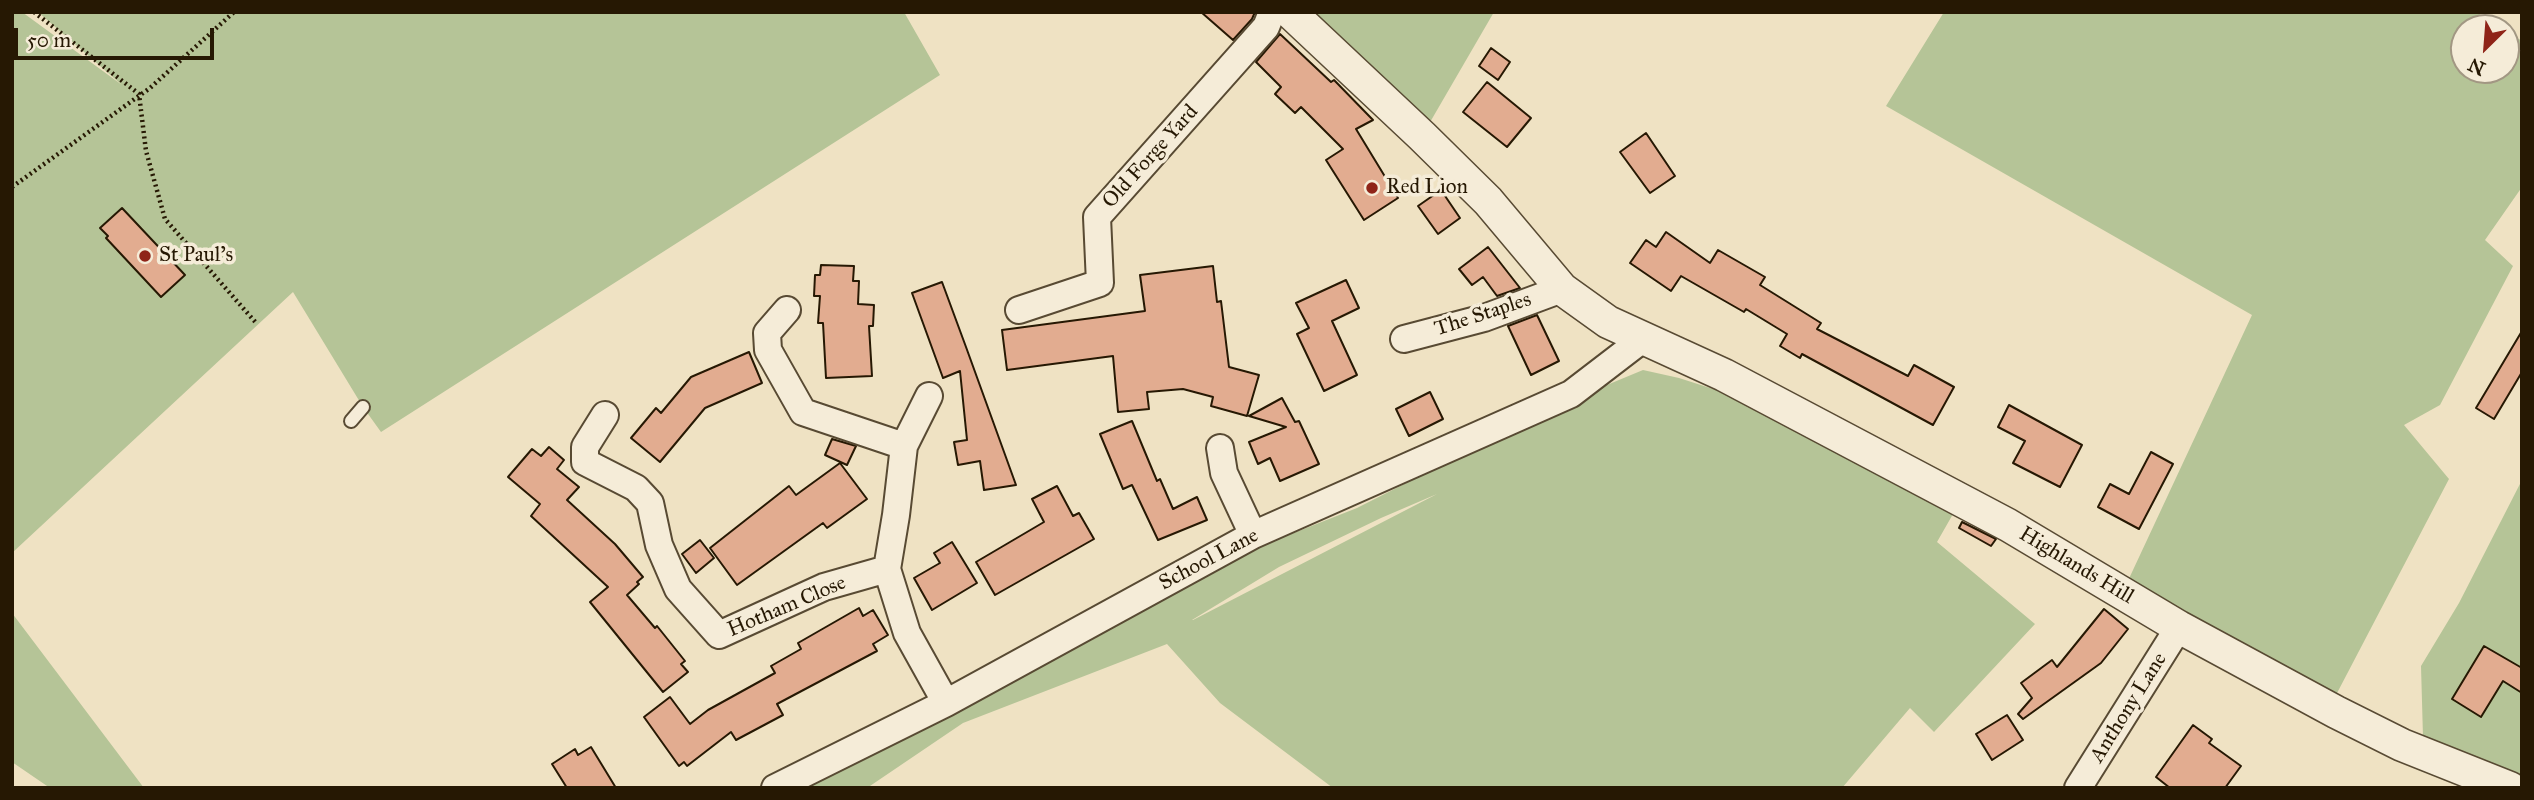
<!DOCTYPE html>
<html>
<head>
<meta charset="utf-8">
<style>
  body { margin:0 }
  #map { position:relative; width:2534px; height:800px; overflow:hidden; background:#efe2c3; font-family:"IM FELL Great Primer",serif }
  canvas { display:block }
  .frame { position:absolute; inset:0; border:14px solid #261803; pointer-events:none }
  .north { position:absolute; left:2450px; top:14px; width:70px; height:70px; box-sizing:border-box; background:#f5ecd8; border:2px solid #a29783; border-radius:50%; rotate:205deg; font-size:19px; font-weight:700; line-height:28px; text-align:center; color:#261803 }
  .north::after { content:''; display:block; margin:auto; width:24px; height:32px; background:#8f2418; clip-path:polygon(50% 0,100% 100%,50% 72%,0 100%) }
  .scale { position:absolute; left:14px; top:28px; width:200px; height:32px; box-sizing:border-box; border:4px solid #261803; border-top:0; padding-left:9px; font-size:21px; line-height:24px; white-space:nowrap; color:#261803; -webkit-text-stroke:5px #f5ecd8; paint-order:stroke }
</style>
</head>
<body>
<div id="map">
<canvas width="2534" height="800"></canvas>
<div class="frame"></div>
<div class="north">N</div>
<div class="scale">50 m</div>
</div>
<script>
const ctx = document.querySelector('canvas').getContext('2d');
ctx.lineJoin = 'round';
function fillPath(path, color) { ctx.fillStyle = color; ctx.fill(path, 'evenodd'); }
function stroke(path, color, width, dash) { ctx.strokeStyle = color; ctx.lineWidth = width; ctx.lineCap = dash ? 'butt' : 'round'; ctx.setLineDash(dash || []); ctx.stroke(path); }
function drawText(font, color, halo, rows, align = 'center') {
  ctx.font = font + ' "IM FELL Great Primer",serif'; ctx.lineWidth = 7; ctx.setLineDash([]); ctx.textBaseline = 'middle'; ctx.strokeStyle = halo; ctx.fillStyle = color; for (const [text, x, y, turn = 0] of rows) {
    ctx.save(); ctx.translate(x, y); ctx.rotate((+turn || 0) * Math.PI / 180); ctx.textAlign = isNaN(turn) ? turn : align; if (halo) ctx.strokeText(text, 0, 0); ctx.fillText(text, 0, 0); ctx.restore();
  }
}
fillPath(new Path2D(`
  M12,12h10l100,73 -84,-73h866l36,63 -559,357 -18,-25 -70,-115 -281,261z
  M1290,12h204l-72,124z
  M1944,12h532l25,16h-37v42h42v-39l16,10v146l-37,53 28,26 -73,139 -36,20 45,54 -113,216 -210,-110 126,-270 -366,-209z
  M1643,370l36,8 56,18 222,111 -20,35 98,82 -101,108 -24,-24 -68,80h-509l-113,-85 -53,-59 -204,79 -96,65h-67l443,-235 114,-45 209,-106zM1437,494l-244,126h-1l87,-53 102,-49z
  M2522,480v188l-38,-22 -32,53 29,18 22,-36 14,9 5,-7v92l-99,-38 -2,-71 38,-63z
  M12,613l132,175h-94l-38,-26z`), '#b5c497');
const building = new Path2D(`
  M1201,12h54l-3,7 -19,21z
  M1280,34l51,48 3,-2 39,40 -17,9 42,69 -34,22 -38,-60 17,-11 -42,-42 -6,6 -20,-19 6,-7 -25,-25z
  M1491,48l19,14 -12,18 -19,-14z
  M1487,82l44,36 -24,29 -44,-35z
  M1646,133l29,43 -25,17 -30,-41z
  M1441,190l19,28 -22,16 -20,-28z
  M122,208l63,67 -24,22 -55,-59 2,-2 -8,-8z
  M1666,232l44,31 8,-13 47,27 -5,8 61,38 -4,6 91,47 6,-11 40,22 -21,38 -131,-71 -2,4 -20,-12 7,-12 -41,-25 -2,3 -63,-36 -10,15 -41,-28 16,-23 10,7z
  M1488,247l32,41 -23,8 -14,-19 -11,8 -13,-16z
  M821,265l33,1 -1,15h6l-1,23 16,1 -1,21h-4l3,50 -46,2 -3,-55h-5l2,-27h-6l1,-21h5z
  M1213,266l4,36 4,-1 8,66 30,8 -12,41 -36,-10 2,-9 -30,-8 -36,3 2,17 -31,3 -5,-56 -106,14 -5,-40 143,-19 -5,-36z
  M1346,280l13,28 -27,13 25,54 -33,16 -27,-57 12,-6 -13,-25z
  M942,282l24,65 50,138 -32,5 -4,-29 -22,4 -4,-23 13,-2 -7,-69 -17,7 -31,-85z
  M1537,315l22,46 -28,14 -23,-49z
  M2522,331v41l-28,47 -18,-11z
  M749,352l13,31 -57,25 -45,54 -29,-24 25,-30 5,5 30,-36z
  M1430,392l13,27 -34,17 -13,-27z
  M1282,398l13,24 4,-1 20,43 -39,17 -10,-23 -12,6 -9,-22 37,-15 -37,-11z
  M2009,405l73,40 -22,42 -47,-24 12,-22 -27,-14z
  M1132,421l25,60 3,-2 13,30 24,-12 10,23 -49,20 -26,-55 -9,4 -23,-55z
  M832,439l24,7 -9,19 -22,-10z
  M549,447l15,13 -7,9 22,18 -12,13 48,44 28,33 -6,5 2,2 -12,11 28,33 2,-2 28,35 -4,3 7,8 -25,20 -73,-90 18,-15 -77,-71 9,-12 -32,-27 24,-28 9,7z
  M2151,452l22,12 -34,65 -41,-22 12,-23 19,10z
  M840,463l27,36 -40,29 -4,-5 -86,62 -27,-37 79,-62 7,9z
  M1057,486l16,30 6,-3 15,26 -99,56 -19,-33 68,-40 -12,-23z
  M1962,522l34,17 -5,7 -32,-18z
  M700,540l14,18 -18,15 -14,-19z
  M952,542l25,41 -45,27 -18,-32 26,-15 -6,-10z
  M859,608l4,8 10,-6 15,25 -15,9 4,7 -100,53 6,11 -47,25 -5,-8 -44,34 -3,-4 -5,4 -35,-49 26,-20 20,27 18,-14 67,-37 -4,-7 30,-17 -3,-6z
  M2104,609l24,20 -27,34 -78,56 -5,-5 14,-16 -11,-15 31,-23 5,7z
  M2484,646l38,22v25l-19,-12 -22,36 -29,-18z
  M2007,715l16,25 -31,20 -16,-26z
  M2193,725l19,14 -3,4 32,23 -16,22h-55l-14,-11z
  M591,747l25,41h-49l-15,-24 23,-15 3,6z`);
fillPath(building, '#e2ac90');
stroke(building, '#261803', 2);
const service = new Path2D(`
  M351,421l12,-14`);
const minor = new Path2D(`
  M787,310l-20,23 1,17 35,62 101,34
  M1019,310l81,-27 -3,-66 169,-190 6,-15
  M1404,339l80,-21 78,-29
  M929,396l-25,50 -8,69 -9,54 20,64 39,70
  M605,415l-20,32v15l51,26 14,15 9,42 19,44 41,46 105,-48 63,-18
  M1220,448l4,25 29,62
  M775,788l171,-85 307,-168 318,-141 73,-56
  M2078,788l101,-161`);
const tertiary = new Path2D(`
  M1290,12l132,124 66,65 74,88 46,33 116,53 284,150 171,102 157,85 66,33 108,43`);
stroke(service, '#584a33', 16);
stroke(minor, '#584a33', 30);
stroke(tertiary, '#584a33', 35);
stroke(new Path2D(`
  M34,12l105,82 7,57 19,68 92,105
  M12,187l138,-99 84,-76`), '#261803', 4.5, [2, 3.5]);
stroke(service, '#f5ecd8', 12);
stroke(minor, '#f5ecd8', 26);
stroke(tertiary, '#f5ecd8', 32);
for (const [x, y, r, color] of [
  [1372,188,7,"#8f2418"],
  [145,256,7,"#8f2418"]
]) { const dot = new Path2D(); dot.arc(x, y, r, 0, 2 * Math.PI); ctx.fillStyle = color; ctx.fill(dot); stroke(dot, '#f5ecd8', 2.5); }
drawText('21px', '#261803', '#f5ecd8', [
  ["Old Forge Yard",1151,157,-48],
  ["The Staples",1483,315,-18],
  ["School Lane",1209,560,-28],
  ["Highlands Hill",2076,566,31],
  ["Hotham Close",787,607,-23],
  ["Anthony Lane",2129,708,-58]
]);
drawText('21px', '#261803', '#f5ecd8', [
  ["Red Lion",1386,188],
  ["St Paul's",159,256]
], 'left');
</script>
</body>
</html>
